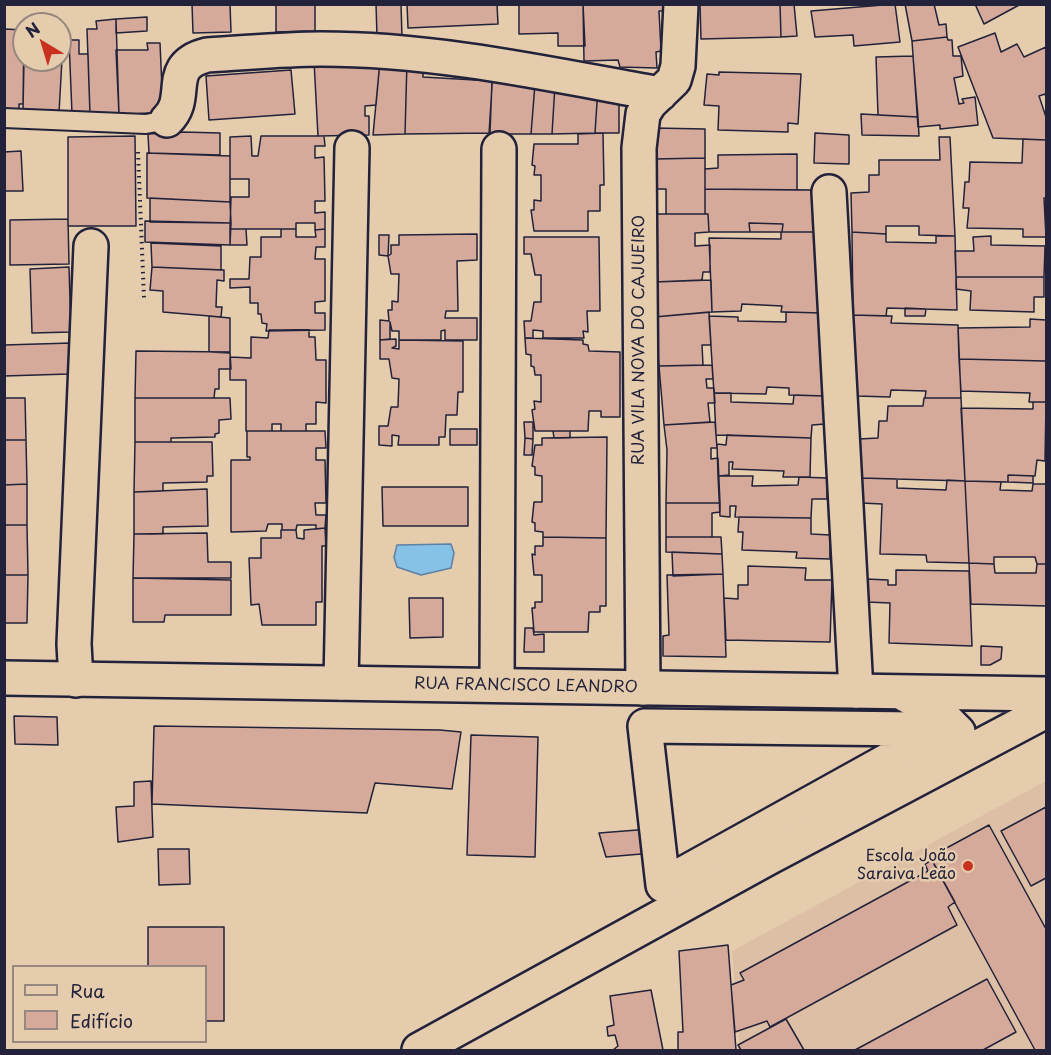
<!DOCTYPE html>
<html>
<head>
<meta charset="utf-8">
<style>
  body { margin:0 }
  #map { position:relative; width:1051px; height:1055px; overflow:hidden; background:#e5ccad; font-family:"Playpen Sans",sans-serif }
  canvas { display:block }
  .frame { position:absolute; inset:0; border:6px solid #22223b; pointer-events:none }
  .legend { position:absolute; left:12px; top:965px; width:195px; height:78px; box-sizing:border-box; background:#e5ccad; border:2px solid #97887f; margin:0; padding:8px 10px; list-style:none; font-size:18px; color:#22223b }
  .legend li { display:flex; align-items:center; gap:12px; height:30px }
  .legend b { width:30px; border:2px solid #97887f }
  .north { position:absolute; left:12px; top:12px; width:60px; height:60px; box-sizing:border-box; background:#e5ccad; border:2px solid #97887f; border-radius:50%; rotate:322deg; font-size:16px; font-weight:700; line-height:24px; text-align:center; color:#22223b }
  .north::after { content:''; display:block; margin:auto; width:21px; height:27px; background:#c8321e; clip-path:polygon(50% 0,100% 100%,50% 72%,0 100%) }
</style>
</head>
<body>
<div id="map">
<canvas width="1051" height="1055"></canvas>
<div class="frame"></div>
<ul class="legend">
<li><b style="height:8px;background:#e5ccad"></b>Rua</li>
<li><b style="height:16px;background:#d6aa9a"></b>Edifício</li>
</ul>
<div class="north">N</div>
</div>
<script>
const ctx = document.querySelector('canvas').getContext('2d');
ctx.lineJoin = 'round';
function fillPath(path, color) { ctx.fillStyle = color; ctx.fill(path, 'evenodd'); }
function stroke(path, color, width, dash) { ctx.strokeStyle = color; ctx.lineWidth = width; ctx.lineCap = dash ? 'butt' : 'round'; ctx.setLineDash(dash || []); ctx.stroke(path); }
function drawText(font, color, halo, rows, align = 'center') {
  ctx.font = font + ' "Playpen Sans",sans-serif'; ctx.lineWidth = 5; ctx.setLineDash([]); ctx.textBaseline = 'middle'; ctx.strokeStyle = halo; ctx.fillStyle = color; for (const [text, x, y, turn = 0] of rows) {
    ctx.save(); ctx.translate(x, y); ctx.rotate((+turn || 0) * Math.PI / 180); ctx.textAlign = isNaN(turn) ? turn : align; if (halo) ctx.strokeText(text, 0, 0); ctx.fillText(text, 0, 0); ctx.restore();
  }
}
fillPath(new Path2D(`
  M1046,781v269h-306l-8,-99z`), '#dcbfa5');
const water = new Path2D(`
  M451,544l3,9 -3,15 -30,7 -24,-8 -3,-10 3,-12z`);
fillPath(water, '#86c1e6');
stroke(water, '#5e81a2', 1.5);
const building = new Path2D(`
  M192,4h38l1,28 -38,1z
  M276,4h39v27l-39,1z
  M376,4h25l1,33h-25z
  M407,4h90l1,20 -90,4z
  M519,4h64l2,42h-27v-13l-39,1z
  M583,4h82v7h-6l2,40 -5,1 1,16 -37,-1 -2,-7 -34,1z
  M700,4h80l1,33 -80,2z
  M780,4h14l3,32 -16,1z
  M895,4l5,38 -46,4 -1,-11 -38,2 -4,-26z
  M905,4h29l5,21 7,-1 1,13 -35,4z
  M975,4h46l-37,20z
  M147,17v14l-31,2v-14z
  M116,19l3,96 -29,-1 -3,-85h10l-1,-8z
  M4,29l20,1 -1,74h-4v6l-15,-2z
  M995,33l6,19 16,-8 7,13 22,-10v50l-1,-3 -6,2 7,21v23l-53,-2 -35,-91z
  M947,37l1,3h4l1,16h8l2,20 -9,2 5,26 5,-1 -2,-4 13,-2 3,28 -38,4v-4l-22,2 -6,-86z
  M69,40h10v14h9l2,60h-18z
  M147,43h13l3,69 -44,3 -3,-65h32z
  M913,56l5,61 -40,-2 -2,-58z
  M60,58l2,1 -3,54 -36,-3 1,-50z
  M314,61h66l-4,44 -11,1v10h4v19l-51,1z
  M380,61h27l-2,73 -32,1z
  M407,61h16v16l69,4 -2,52 -85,1z
  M291,70l4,44 -86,6 -3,-44z
  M493,70l42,14 -4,50h-42z
  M719,72l82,2 -3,50 -10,-1v9l-70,-2 1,-24 -15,-1 3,-31 12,1z
  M535,84l20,1 -3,49h-21z
  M555,85l43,2 -3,46 -43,1z
  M598,87l21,1v45h-24z
  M861,114l57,3 1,19 -57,-1z
  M654,128l51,1v29l-50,1z
  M182,132l38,1v22l-71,-2 -1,-19z
  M603,133l1,52h-4v26h-12v20h-54l-3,-21h3v-10l7,1v-26h-7l1,-9 -3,-1 2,-21h44v-10z
  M815,133l34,2v29l-35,-1z
  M135,136l1,90h-68v-89z
  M251,136l1,20h6l3,-20h63l1,10h-10v12l9,-1 1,44h-10v12l10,-1v17l-10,1v-7h-19v6h-66l1,-32h18v-18h-19v-42z
  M939,137h11l5,99 -36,-1v-9h-33v8l-34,-2 -1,-39 18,-1v-17h10v-15h61z
  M1023,139l23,1v58h-2l2,39h-23v-8l-56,-1 2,-20h-6l2,-26h4l1,-20 52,1z
  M21,151l2,40h-18l-1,28v-67z
  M147,153l83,3v46l-83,-4z
  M797,154v36l-92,-1v-20l13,-1v-13z
  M705,158v56h-39v-25h-12l1,-30z
  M705,189l111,1 1,42h-35l1,-8 -34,-1 1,9h-41l-1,-18h-3z
  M150,198l80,4 1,21 -81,-1z
  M654,214h54l1,18 -14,1v13l15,-1v27h-7l-1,8 -48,2z
  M68,219l1,45 -59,1v-45z
  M145,221l86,2 -1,22 -85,-3z
  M749,223l34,1 -1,8h-32z
  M230,229h16l1,16h-17z
  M281,229h15v8h20l-1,-7 10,-1v18h-9l-1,12h10v42l-10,1v11h10v17l-59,1 1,-7 -5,-1 -1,-9h-3v-11h-8v-16l-20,1v-9h19l1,-22h11v-20h20z
  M781,232h36l4,81 -35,-1h-5l1,-6 -40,-2 -1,7 -29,1 -3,-74 72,1z
  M852,232l34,2v8l50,1v-7h19l2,74 -70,-2 -1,8 -33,-1z
  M477,234v26l-20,1 1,50h-12l-1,7h32v22h-32v-10l-4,1v9h-42v-9h-7l-2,-9v17l-10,1v-20l9,1 -1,-11h4v-9l6,1 1,-28h-8l-3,-18 3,-2v-9h8v-10z
  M379,235h10l-1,21 -9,-1z
  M991,236v9l54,1 -1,31h-88l-1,-26h19l-1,-14z
  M524,237h75l1,74h-13l1,21 -5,-1 1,7h-41v-7l-10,-1v8h-8l-1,-17h7l3,-19h7v-27h-6l-4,-21h-7z
  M151,243l70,3v24l-69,-3z
  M69,267l2,65 -39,1 -2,-64z
  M152,267l72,3v11l-7,-1 -1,27h6l-1,10 -58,-5v-21l-13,-1z
  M956,277h88v20h-10v15l-64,-2 1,-19 -15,-2z
  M711,280l1,32 -58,5v-35z
  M905,308l21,1 -1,7h-20z
  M709,312l2,33h-9l1,20 -44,1 -2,-18h-3v-31z
  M786,312l35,1 3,83 -35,-1v-7l-22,-1 -1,7 -52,-1 -5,-77 29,1v4l48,1z
  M853,315l39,1 -1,7 67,2 3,73h-36l1,-7 -35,-1 -1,7 -33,-1z
  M209,316l21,2v35l-21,-1z
  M1030,319l16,1v41l-87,-2 -1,-31 72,-1z
  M269,330h40v7h6l1,23h10v43l-10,-1v22h-10v7h-25v-7h-9v7h-26v-51h-16v-23l21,1v-21l17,1z
  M525,338l58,2v4l5,1 1,6 31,1v65h-19v-6h-12l-1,20h-53l-3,-21 3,-1 -1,-8 7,1v-27h-6l-1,-8 -3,-1v-11l-5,-1z
  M396,339v7l-4,2 7,1v-9l64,1v51h-5l-1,23h-11l-1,22h-6v8h-41l1,-9 -7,-1v11l-13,-1v-19h9l3,-19h7l1,-28 -7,-1 -3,-19h-9v-19z
  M71,343l-2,31 -65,2v-31z
  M136,351l94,1 1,17h-12v20h-4l-1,9h-79z
  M959,359l87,2v41h-17l1,-9 -69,-2z
  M712,365l1,14h-7l1,9h7l1,15h-7l2,19 -46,3 -5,-59z
  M714,393h17v9l62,2 1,-9 30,1 1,28 -13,1 -1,13 -95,-3z
  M4,398h21l1,42h-22z
  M135,398h95l1,21 -12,1v13l-4,1v3l-44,1v4h-36z
  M924,398h37l4,83 -104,-3 -2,-39 19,-1 1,-17h8l1,-15h35z
  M1033,402h13l-1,59 -8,-1 -2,16 -27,-1v7l-43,-1 -4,-73 72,1z
  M524,422h9v17l-8,-1z
  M715,422l2,26h-6v11l7,-1 2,45h-54l1,-53 -3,-25z
  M450,429h27v16h-27z
  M247,431h78l1,17h-10v12h9l1,43h-11l1,12h10l-1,13 -9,1v-4h-19l-1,5h-14v-6h-14l-2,7 -35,1v-72h19v-3h-3z
  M553,431h17v7h-16z
  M727,435l84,3 -1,39h-27l1,-6 -52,-2 1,-7h-4v13l-11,1 -1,-32 9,1z
  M607,437l-1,101 -63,-1v-5l-8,-1v-8l-3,-1 2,-20h8v-26l-7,-1v-8l-3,-1 3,-21h7v-7z
  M525,438l8,1 -1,16h-8z
  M4,440h22l1,44 -23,1z
  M135,442h77l1,34h-6v6l-44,1v8l-29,1z
  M1008,475l25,1v7l-25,-1z
  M718,476h35l-1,10 46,-1 1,-8 28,1v21h-15l-1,19 -76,-1 1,-11h-6v11l-10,-1z
  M861,478l36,1v9l49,2 1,-10 18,1 4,82 -42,-1 -1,-7 -46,-1 2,-50 -20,-1z
  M965,481l36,1 -1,8 32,1 1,-7h13v80h-9l-2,-7h-41v7l-25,-1z
  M27,484v41h-23v-40z
  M382,487h86v39h-85z
  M207,489l1,37 -45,1v7h-29v-42z
  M666,503h54v9l-8,1v24h-46z
  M739,517l72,1v16l19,1v24l-34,-1 1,-6 -55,-2 1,-18h-5z
  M4,525h23l1,50h-24z
  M325,528l1,18h-4v56h-6v23h-54l-3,-21 -8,1 -2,-47h12v-20h20v-8h15l1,8 7,1v-9z
  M207,533l1,29h23v16h-98l1,-44z
  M543,537l63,1v68h-6v6h-11l-1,20h-54l-2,-24h3v-6h7v-27h-8l-2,-21 3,1v-9h8z
  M666,537h55l1,17 -56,-2z
  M672,552l50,2 1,20 -50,2z
  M969,563l25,1 1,9h41l1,-9h9v42l-75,-2z
  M748,566l58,2 -1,12h27l-2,62 -104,-2 -2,-42 14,1v-14h10z
  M896,570l73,1 3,75 -83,-3 1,-40 -23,-1 -1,-23 22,1v5h8z
  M723,574l3,83 -63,-1v-20l6,-1 -2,-60z
  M4,575h24l-1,48h-23z
  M133,578l98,2v35h-66l-1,7h-31z
  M409,598h34v39l-33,1z
  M525,628h8l1,7 10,-1v18h-20z
  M981,646l21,1 -1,12 -11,6h-9z
  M14,716l43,1 1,28 -43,-1z
  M154,726l286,4 21,2 -9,57 -77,-6 -8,30 -215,-9z
  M471,735l67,2 -3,120 -68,-2z
  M151,781l2,56 -35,5 -2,-35 18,-1v-24z
  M1046,807v71l-15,8 -30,-55z
  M989,825l57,104v121h-11l-105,-193z
  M650,829l3,24 -47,4 -7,-24z
  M158,849h31l1,35 -31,1z
  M932,860l23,42 -7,5 9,18 -187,102 -3,-6 -32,11 -4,-47 13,-5 -4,-7 188,-102 -3,-7z
  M148,927h76v94h-18v-55h-58z
  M728,945l8,105h-58v-18h5l-4,-81z
  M987,979l29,53 -33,18h-128z
  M651,990l12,60h-50l5,-4 -3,-11 -7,1 -1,-9 7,-2 -4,-29z
  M786,1019l18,31h-63l-3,-5z`);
fillPath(building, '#d6aa9a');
stroke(building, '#22223b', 1.5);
const lane = new Path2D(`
  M4,118l142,6 21,-4`);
const street = new Path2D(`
  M167,120c24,-22 -4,-54 40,-65 38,-2 76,-6 114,-6 114,0 228,25 339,45
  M829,192l27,499
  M76,680l-2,-36 17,-398
  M341,683l11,-535
  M497,685l2,-536
  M643,688l-4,-540 4,-34 7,-11 24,-23 4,-14 3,-62
  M645,726l273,3 5,5 -4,9 -256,142z`);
const secondary = new Path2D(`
  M4,678l1042,16
  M902,693l39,22 17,17 -2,11 -25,21
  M419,1050l349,-192 278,-147`);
stroke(lane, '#22223b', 22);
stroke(street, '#22223b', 38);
stroke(secondary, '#22223b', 38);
stroke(new Path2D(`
  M138,152l6,146`), '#22223b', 4, [1.5, 4.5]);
stroke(lane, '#e5ccad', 18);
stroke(street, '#e5ccad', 33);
stroke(secondary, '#e5ccad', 33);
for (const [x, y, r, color] of [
  [968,866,6,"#c8321e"]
]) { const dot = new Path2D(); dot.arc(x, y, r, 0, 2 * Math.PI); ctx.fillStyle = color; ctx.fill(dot); stroke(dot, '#e5ccad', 2); }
drawText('16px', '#22223b', '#e5ccad', [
  ["RUA VILA NOVA DO CAJUEIRO",640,340,-90],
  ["RUA FRANCISCO LEANDRO",526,686,1]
]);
drawText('16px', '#22223b', '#e5ccad', [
  ["Escola João",956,857],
  ["Saraiva Leão",956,875]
], 'right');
</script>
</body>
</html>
